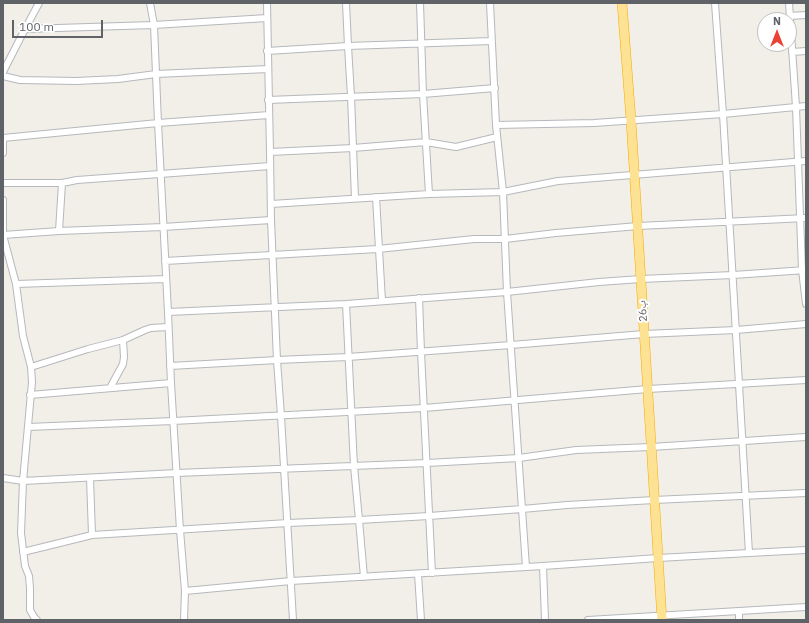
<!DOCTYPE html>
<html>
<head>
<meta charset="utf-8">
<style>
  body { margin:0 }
  #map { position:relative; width:809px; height:623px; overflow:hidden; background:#f1efe8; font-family:"IBM Plex Sans",sans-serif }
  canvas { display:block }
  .frame { position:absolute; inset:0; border:4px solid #5f6368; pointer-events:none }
  .north { position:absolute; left:757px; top:12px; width:40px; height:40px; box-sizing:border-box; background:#fff; border:1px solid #bfc1c3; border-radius:50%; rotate:0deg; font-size:11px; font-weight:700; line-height:16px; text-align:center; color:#5f6368 }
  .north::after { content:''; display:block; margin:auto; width:14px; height:18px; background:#ea4335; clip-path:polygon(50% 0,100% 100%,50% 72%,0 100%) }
  .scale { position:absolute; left:12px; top:20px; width:91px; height:18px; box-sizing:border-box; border:2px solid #5f6368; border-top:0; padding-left:5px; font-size:12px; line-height:14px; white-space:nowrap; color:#5f6368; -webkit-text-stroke:3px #fff; paint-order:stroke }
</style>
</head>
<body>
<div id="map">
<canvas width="809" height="623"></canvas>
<div class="frame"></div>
<div class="north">N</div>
<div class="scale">100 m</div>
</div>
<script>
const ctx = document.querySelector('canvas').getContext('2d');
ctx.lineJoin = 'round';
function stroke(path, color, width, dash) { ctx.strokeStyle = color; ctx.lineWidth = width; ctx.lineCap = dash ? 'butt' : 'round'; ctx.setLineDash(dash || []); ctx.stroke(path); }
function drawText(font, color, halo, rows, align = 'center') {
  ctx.font = font + ' "IBM Plex Sans","Noto Naskh Arabic",sans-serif'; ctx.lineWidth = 4; ctx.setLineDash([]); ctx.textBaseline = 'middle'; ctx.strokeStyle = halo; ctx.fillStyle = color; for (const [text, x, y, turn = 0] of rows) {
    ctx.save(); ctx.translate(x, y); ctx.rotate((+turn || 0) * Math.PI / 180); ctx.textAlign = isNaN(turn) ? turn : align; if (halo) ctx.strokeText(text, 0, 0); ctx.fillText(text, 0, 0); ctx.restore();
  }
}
const minor = new Path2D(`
  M150,3l4,22 4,98 10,189 3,71 9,147 5,61 -1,29
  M267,3l3,149 1,68 6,140 4,56 12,204
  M346,3l2,43 3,50 4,102
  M420,3l3,91 6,100
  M490,3l6,122 7,67 4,100 19,275
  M715,3l8,111 26,439
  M789,3l7,104 6,163 4,34
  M789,16l17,-1
  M25,29l129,-4 113,-7
  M267,51l81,-5 143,-5
  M792,52l14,-1
  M3,72l22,-43 14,-26
  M3,76l17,4 56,1 42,-2 38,-5 112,-5
  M268,100l155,-6 72,-6
  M496,125l98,-2 129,-9 83,-8
  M3,138l155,-15 111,-8
  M270,152l83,-4 73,-6 30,5 41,-10
  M3,153v-15
  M3,183h59l15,-3 193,-14
  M376,197l6,104
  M3,200v35l13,49 7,52 8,31 1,15 -9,99 -2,52 4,33 4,10 1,12v22l4,7 3,3
  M271,204l158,-10 74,-2 55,-11 248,-20
  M59,231l3,-48
  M3,235l56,-4 104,-4 108,-7
  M165,261l213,-12 96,-10h31l51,-6 82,-7 168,-8
  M16,284l150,-5
  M419,298l2,54 11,221
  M346,304l8,162 5,54 5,57
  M168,312l178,-8 161,-12 92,-10 42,-3 92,-4 73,-5
  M170,366l107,-6 71,-3 163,-12 133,-11 92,-4 70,-6
  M31,367l57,-18 35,-9 22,-10 6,-2 17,-1
  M110,388l13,-24 1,-7 -1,-17
  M30,395l141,-12
  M28,427l145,-6 251,-13 224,-19 158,-9
  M3,478l20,3 154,-8 250,-10 92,-5 57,-8 75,-3 155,-10
  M90,478l2,57
  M23,552l69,-17 196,-12 71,-3 70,-4 93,-7 45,-4 87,-5 152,-7
  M543,566l2,54
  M418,574l3,46
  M185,591l106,-10 252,-15 115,-8 91,-5 57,-3
  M739,611v9
  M588,620l218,-13`);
const highway = new Path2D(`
  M622,3l9,117 31,500`);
stroke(minor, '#b5b8bc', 8);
stroke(highway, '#f9ab00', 10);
stroke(minor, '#fff', 6);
stroke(highway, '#fde293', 9);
drawText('11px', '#5f6368', '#fff', [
  ["26ب",643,311,-94]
]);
</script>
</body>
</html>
